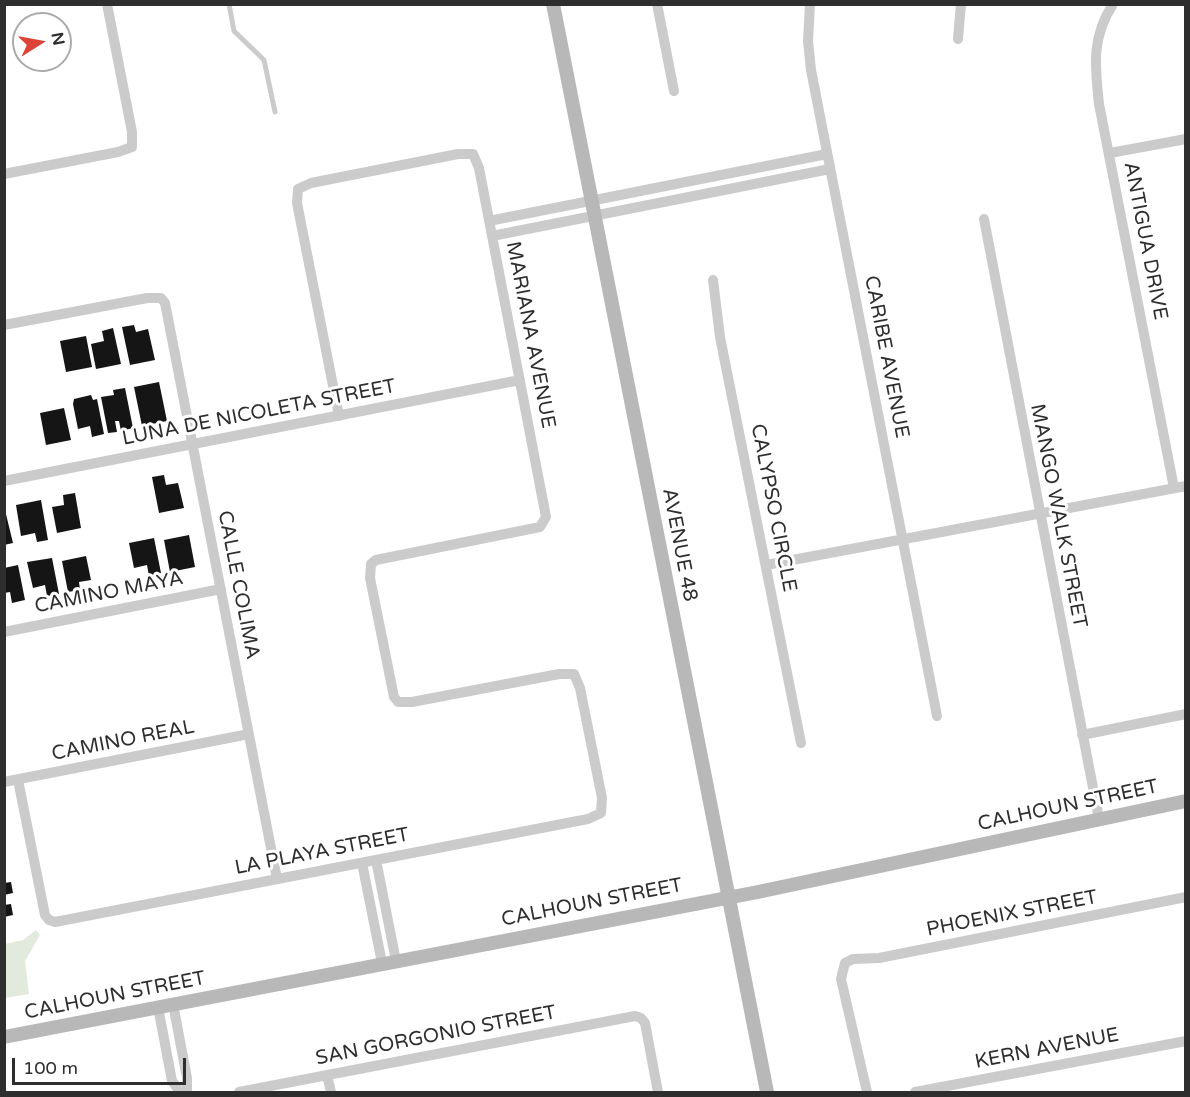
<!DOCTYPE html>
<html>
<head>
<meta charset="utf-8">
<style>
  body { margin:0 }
  #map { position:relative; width:1190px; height:1097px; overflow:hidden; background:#fff; font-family:"Varela Round",sans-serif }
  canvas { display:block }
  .frame { position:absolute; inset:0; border:6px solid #2e2e2e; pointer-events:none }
  .north { position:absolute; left:12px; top:12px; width:60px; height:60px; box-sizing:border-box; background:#fff; border:2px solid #ababab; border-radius:50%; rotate:79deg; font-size:16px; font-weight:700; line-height:24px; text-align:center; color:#2e2e2e }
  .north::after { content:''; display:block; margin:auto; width:21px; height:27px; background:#dd4437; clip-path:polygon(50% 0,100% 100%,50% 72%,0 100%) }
  .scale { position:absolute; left:12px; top:1058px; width:174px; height:27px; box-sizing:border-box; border:3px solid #2e2e2e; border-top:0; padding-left:8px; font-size:18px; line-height:21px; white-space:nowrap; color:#2e2e2e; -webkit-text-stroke:4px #fff; paint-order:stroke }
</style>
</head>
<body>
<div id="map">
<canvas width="1190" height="1097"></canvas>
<div class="frame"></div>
<div class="north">N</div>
<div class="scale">100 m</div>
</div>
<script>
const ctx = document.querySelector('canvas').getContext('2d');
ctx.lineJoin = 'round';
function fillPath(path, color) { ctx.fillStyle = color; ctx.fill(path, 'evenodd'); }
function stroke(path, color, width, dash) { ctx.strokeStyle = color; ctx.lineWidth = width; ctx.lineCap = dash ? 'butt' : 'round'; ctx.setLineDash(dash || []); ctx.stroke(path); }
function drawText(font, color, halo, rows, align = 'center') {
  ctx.font = font + ' "Varela Round",sans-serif'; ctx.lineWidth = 6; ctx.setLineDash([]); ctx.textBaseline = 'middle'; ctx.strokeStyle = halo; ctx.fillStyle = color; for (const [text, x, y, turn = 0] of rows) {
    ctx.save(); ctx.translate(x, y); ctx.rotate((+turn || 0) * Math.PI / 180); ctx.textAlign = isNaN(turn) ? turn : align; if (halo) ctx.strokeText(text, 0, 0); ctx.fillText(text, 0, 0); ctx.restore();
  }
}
fillPath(new Path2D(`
  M36,930l4,5 -15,26 4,33 -24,4v-54l18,-4z`), '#e1eadc');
fillPath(new Path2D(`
  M134,325l2,7 12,-3 7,31 -25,5 -8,-38z
  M113,328l8,36 -25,5 -5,-25 13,-3 -2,-10z
  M86,336l6,31 -26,5 -6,-31z
  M159,382l8,39 -25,5 -8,-39z
  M125,388l8,40 -12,3 -2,-10h-4l2,11 -9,1 -7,-36 13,-2 -1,-5z
  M91,395l2,5 4,-1 7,35 -12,3 -2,-11 -12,3 -5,-25 1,-5z
  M64,408l7,32 -25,5 -6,-32z
  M164,475l2,10 12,-2 6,25 -25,5 -7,-36z
  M75,493l6,35 -24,5 -5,-26 12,-2 -1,-10z
  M41,500l7,40 -11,2 -2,-9 -14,3 -5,-31z
  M4,506l9,37 -9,2z
  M189,535l6,32 -25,5 -6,-32z
  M154,538l7,35 -12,3 -2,-11 -13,3 -5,-25z
  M86,556l5,24 -12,2 1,8 -12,2 -6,-31z
  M52,558l7,36 -12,2 -2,-11 -12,3 -6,-26z
  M18,565l7,35 -13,3 -2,-11 -6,1v-25z
  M11,882l2,11 -9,2v-12z
  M11,904l2,11 -9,2v-12z`), '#151515');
stroke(new Path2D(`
  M229,4l5,27 30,29 11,52`), '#cbcbcb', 5);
stroke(new Path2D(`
  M657,4l17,87
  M810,4l-2,37 3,29 126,646
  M1113,4c-22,34 -18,62 -14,100l75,384
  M958,39l3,-35
  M1110,153l76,-14
  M4,174l114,-22 14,-5v-15l-25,-128
  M984,219l115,600
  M489,221l338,-67
  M492,236l338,-67
  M713,280l7,57 81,406
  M4,325l143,-27h14l4,5 112,576
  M4,481l516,-101
  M766,565l420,-79
  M4,632l217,-43
  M1082,735l104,-21
  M18,780l27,135 4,5 6,2 533,-103 13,-6 1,-15 -22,-110 -6,-14h-15l-147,28h-14l-4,-5 -24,-119 1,-14 5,-4 164,-33 6,-10 -67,-349 -6,-14h-15l-147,29 -13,6 -1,14 42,213
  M4,782l245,-48
  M376,860l20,101
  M362,863l20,100
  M173,1004l14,74v14
  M158,1007l14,74 8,11
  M327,1075l4,17
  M239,1092l396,-76 6,2 4,5 13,69
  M867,1092l-26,-113 4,-16 8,-4 26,-1 307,-61
  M915,1092l271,-51`), '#cbcbcb', 10);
stroke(new Path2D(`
  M553,4l214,1088
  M4,1037l754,-145 428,-91`), '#b8b8b8', 14);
drawText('20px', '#2e2e2e', '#fff', [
  ["ANTIGUA DRIVE",1145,241,79],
  ["MARIANA AVENUE",530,335,79],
  ["CARIBE AVENUE",886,357,79],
  ["LUNA DE NICOLETA STREET",259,413,-11],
  ["CALYPSO CIRCLE",773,508,79],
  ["MANGO WALK STREET",1058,516,79],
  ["AVENUE 48",679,545,79],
  ["CALLE COLIMA",238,585,79],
  ["CAMINO MAYA",109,593,-11],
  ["CAMINO REAL",123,741,-11],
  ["CALHOUN STREET",1068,806,-12],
  ["LA PLAYA STREET",322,852,-11],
  ["CALHOUN STREET",592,903,-11],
  ["PHOENIX STREET",1012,914,-11],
  ["CALHOUN STREET",115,996,-11],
  ["SAN GORGONIO STREET",436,1036,-11],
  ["KERN AVENUE",1047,1049,-11]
]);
</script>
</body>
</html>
